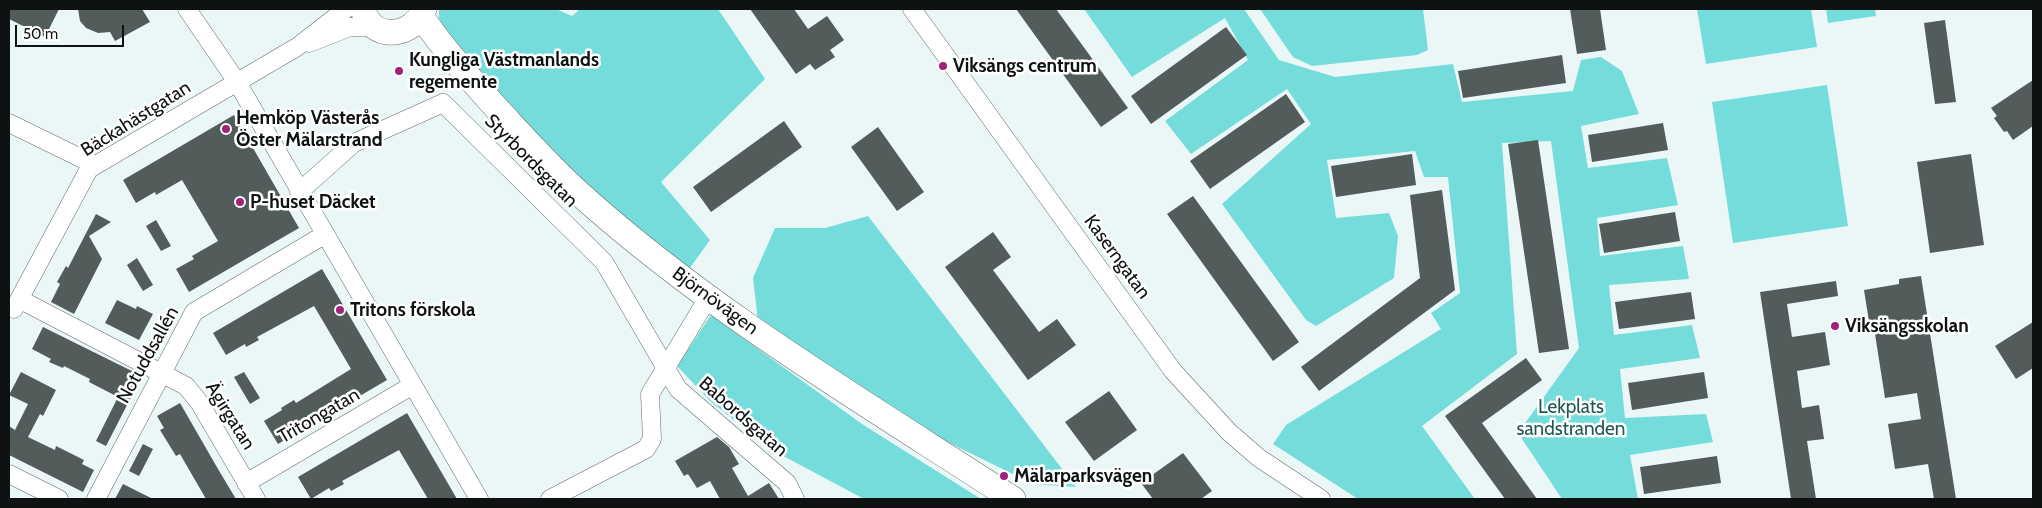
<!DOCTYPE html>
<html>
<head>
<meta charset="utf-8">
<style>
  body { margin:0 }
  #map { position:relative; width:2042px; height:508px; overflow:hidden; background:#ebf7f7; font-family:Cabin,sans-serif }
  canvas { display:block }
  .frame { position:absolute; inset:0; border:10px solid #0e1212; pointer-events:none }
  .scale { position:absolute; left:15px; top:25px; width:109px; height:22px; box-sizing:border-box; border:2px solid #0e1212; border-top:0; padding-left:6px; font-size:15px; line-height:18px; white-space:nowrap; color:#0e1212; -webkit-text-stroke:4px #fff; paint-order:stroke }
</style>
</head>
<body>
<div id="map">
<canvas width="2042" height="508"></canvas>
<div class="frame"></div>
<div class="scale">50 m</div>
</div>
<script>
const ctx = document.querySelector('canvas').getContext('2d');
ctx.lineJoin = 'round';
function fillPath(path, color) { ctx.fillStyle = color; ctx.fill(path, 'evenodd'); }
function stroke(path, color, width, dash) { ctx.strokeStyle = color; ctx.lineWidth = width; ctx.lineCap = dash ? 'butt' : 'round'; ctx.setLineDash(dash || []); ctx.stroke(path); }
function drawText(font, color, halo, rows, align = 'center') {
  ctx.font = font + ' Cabin,sans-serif'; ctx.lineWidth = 5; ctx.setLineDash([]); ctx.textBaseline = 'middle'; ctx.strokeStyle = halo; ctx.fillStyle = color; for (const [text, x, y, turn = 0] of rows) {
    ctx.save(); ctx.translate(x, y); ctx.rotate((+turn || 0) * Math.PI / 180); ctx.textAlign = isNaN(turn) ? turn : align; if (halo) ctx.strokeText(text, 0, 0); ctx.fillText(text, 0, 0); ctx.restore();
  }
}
fillPath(new Path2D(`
  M439,9h117l16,7 8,-7h138l47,70 -104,103 49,58 -23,32 -169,-149 -67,-81 -12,-24z
  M1084,9h160l35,51 56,17 118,-13 9,38 111,-11 8,-31 20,-3 21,14 17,43 -58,12 7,42 79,-10 11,47 -81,13 3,38 83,-10 6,33 -80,6 5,50 78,-10 8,33 -80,11 5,49 81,-4 7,28 -83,13 8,44h-76l-44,-66 61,-85 -28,-207 -49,2 15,211 -95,72 53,73h-117l-85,-55 13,-19 155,-96 -10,-16 29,-20 -12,-116h-24l-9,-26 -88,9 9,58 53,-5 9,23 -4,42 -78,48 -10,-6 -84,-116 89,-80 -24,-35 -96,65 -26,-33 83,-61 -23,-42 -93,59z
  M1260,9h163l5,41 -11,5 -105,11 -19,-9z
  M1697,9h114l6,38 -111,17z
  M1826,9h49l1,7 -48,7z
  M1827,85l21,141 -115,17 -21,-141z
  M868,216l208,271 -43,-3 -112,-55 -163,-108 -5,-43 22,-50h50z
  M711,315l151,109 119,75h-117l-90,-48 -63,-49 -34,-36z`), '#74dddb');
fillPath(new Path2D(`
  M9,9h50l-14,28 -36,-18z
  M78,9h64l8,13 -35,19 -5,-9 -12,1 -12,-5 -6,-7z
  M750,9h44l14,20 19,-13 17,24 -14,10 5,7 -20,13 -5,-6 -14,10z
  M1016,9h40l72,99 -27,19z
  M1570,9h30l6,41 -29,4z
  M1945,20l11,82 -21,2 -11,-81z
  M1226,27l21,28 -96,69 -20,-28z
  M1562,55l4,28 -103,15 -5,-27z
  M2033,80v46l-20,14 -6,-9 -3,1 -10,-14 3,-2 -6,-8z
  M1286,94l19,28 -95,67 -20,-28z
  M234,115l65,113 -110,64 -13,-23 18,-10 -2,-3 26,-15 -36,-61 -26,15 -1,-3 -19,11 -13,-23z
  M784,121l18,26 -91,65 -18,-25z
  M1663,123l5,27 -76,12 -4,-27z
  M878,127l46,65 -27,19 -46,-64z
  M1538,140l31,209 -30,4 -31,-209z
  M1412,154l4,31 -80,12 -5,-31z
  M1971,154l13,91 -54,8 -13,-91z
  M1442,190l13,100 -136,101 -18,-24 119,-89 -10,-83z
  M1193,196l106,146 -26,19 -106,-147z
  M1675,212l5,29 -76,12 -5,-29z
  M96,214l15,8 -22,14 13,23 -28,55 -23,-12 9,-18 -3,-2 9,-16 2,2z
  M156,220l15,26 -10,5 -15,-25z
  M993,232l18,25 -18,13 46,62 18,-13 19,26 -48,35 -83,-113z
  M137,258l16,27 -10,6 -16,-26z
  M322,269l65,111 -109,64 -14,-23 18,-11 -1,-2 13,-8 2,3 55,-34 -24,-41 -13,-22 -57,31 2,3 -13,7 -1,-3 -19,11 -13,-22z
  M1921,276l35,223h-22l-6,-35 -33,5 -7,-45 33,-5 -4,-26 -32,5 -10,-64h-4l-7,-44 35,-6v-5z
  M1836,281l2,15 -51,8 5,33 33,-5 5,33 -33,6 5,37 17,-3 5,34 -17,2 9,58h-25l-31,-207z
  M1691,292l4,27 -76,10 -4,-27z
  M117,300l19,9 1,-3 16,8 -14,26 -34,-17z
  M2033,322v46l-17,11 -21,-33z
  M43,327l99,49 -36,70 -10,-5 22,-44 -29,-15 1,-3 -26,-13 -1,2 -14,-6 2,-3 -19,-10z
  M1526,358l16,22 -60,43 55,76h-32l-60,-83z
  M21,372l35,18 -13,26 -3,-2 -12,23 27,13 1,-4 28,14 -2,4 12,6 -11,22 -74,-37v-29l6,4 13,-26 -19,-9z
  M244,372l16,26 -10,6 -16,-27z
  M1704,372l4,26 -76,12 -4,-27z
  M1109,391l28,39 -43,31 -29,-39z
  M180,403l38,66 18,30h-30l-26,-45 -4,2 -16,-26 4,-2 -7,-12z
  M407,413l50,86h-29l-29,-49 -57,31 2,3 -13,7 -2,-3 -18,11 -13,-22z
  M717,437l12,10 10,17 -7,4 16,28 21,-13 10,16h-59l-10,-18 -13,7 -9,-14 -4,2 -9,-15z
  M143,444l10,5 -14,27 -10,-5z
  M1183,453l29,38 -11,8h-48l-12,-16z
  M1717,456l4,27 -77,11 -4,-27z
  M123,484l30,15h-38z`), '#525c5b');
const street = new Path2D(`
  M187,9l50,73 242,417
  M912,9l261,362 56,61 30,26 62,41
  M309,43l41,-16h25
  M9,123l86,42
  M299,192l55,-49 89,-40 161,159 74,127 109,94 8,16
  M21,300l165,86 13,16 57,97
  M14,309l75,-140 208,-122 49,-38
  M9,474l50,25
  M246,483l167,-98
  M96,499l98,-187 130,-77
  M550,499l96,-50 6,-10 -2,-45 58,-96`);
const secondary = new Path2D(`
  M363,9c8,33 50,29 61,0
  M421,16c24,35 51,65 79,96 26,28 52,57 81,83 130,117 286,209 432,304`);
stroke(street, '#636d6d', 19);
stroke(secondary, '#636d6d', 26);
stroke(street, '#fff', 18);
stroke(secondary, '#fff', 25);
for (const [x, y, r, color] of [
  [943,66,5,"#9f2379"],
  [399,71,5,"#9f2379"],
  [226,129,5,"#9f2379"],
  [240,202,5,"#9f2379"],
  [340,310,5,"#9f2379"],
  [1835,326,5,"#9f2379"],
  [1004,476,5,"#9f2379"]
]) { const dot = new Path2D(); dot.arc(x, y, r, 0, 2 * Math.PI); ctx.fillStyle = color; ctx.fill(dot); stroke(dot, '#fff', 2); }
drawText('bold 19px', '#0e1212', '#fff', [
  ["Kungliga Västmanlands",409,60],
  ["regemente",409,82],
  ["Viksängs centrum",953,66],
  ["Hemköp Västerås",236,118],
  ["Öster Mälarstrand",236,140],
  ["P-huset Däcket",250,202],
  ["Tritons förskola",350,310],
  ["Viksängsskolan",1845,326],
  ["Mälarparksvägen",1014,476]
], 'left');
drawText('19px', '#0e1212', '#fff', [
  ["Bäckahästgatan",136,119,-32],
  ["Styrbordsgatan",531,161,45],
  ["Kaserngatan",1117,257,54],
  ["Björnövägen",715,301,36],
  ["Notuddsallén",148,355,-61],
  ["Ägirgatan",230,416,58],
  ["Tritongatan",319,416,-30],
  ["Babordsgatan",743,417,41]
]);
drawText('19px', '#1d5857', '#fff', [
  ["Lekplats",1571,407],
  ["sandstranden",1571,429]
]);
</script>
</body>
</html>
